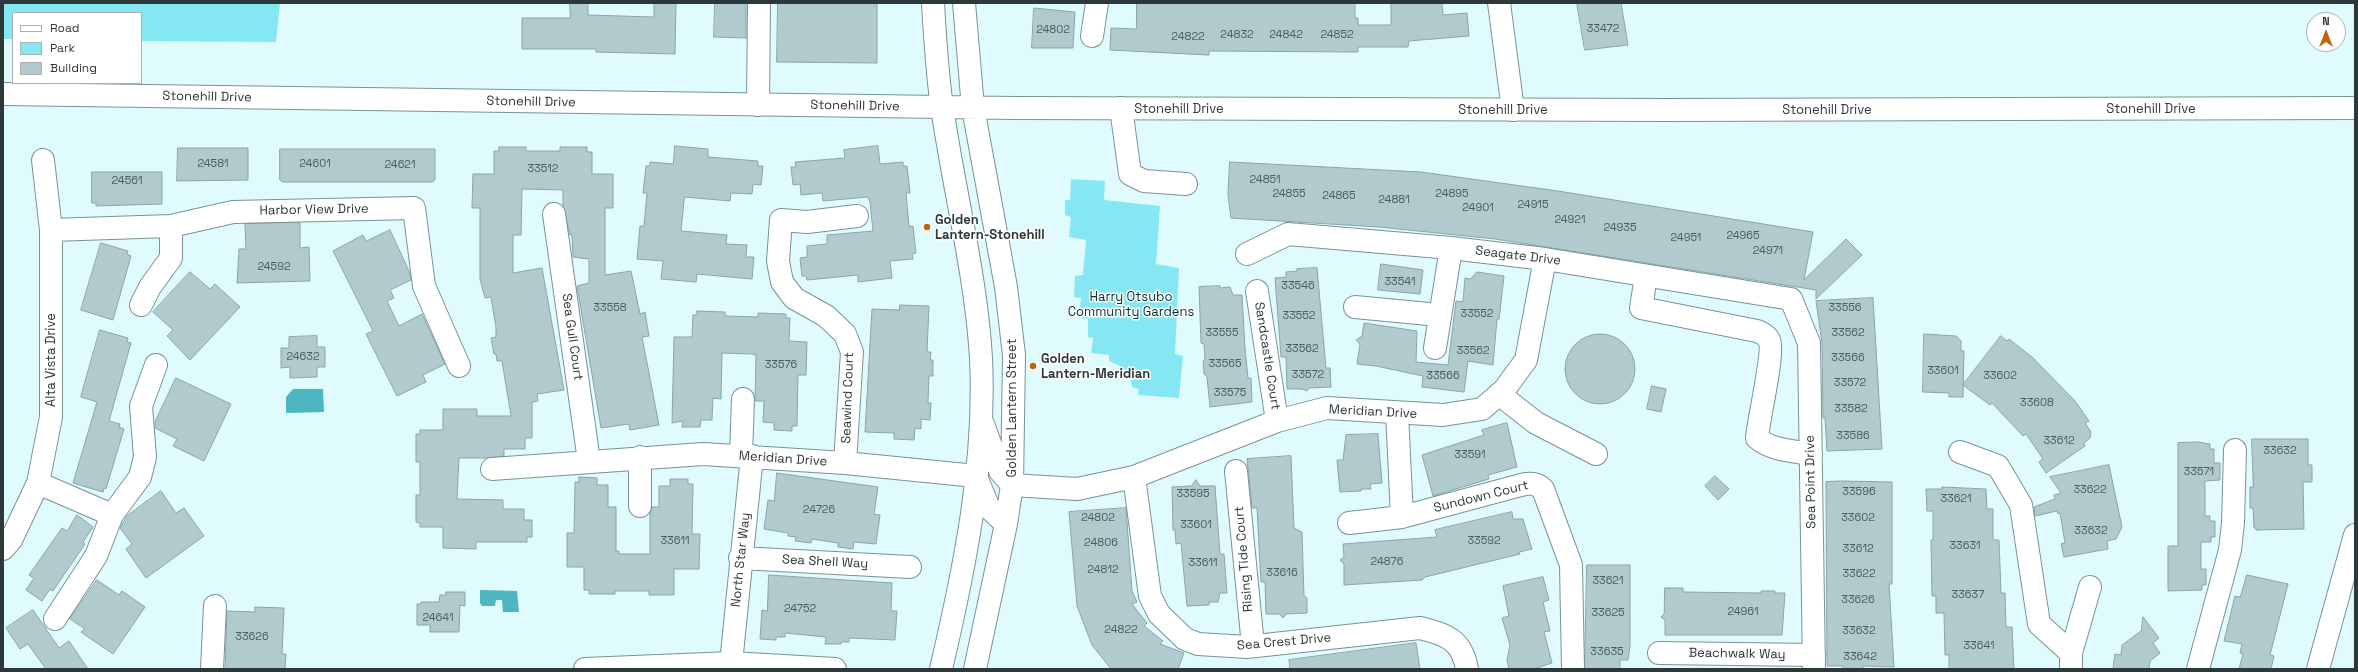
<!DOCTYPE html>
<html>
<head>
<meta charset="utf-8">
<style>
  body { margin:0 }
  #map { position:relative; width:2358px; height:672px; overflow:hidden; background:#e0fbfe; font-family:"Space Grotesk",sans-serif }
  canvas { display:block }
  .frame { position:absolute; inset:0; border:4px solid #2d3839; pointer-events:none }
  .legend { position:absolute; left:12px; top:12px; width:130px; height:72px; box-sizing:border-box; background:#fff; border:1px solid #abafb0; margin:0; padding:5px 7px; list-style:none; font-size:12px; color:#2d3839 }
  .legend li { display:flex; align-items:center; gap:8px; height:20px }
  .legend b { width:20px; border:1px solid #abafb0 }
  .north { position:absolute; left:2306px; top:12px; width:40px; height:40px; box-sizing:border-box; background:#fff; border:1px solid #abafb0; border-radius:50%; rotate:0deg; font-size:11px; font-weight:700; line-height:16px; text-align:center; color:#2d3839 }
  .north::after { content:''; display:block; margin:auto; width:14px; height:18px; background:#bf640d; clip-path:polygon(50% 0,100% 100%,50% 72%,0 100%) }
</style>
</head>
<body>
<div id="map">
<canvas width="2358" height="672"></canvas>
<div class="frame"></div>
<ul class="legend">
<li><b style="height:5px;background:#fff"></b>Road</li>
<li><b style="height:11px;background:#85e7f2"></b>Park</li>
<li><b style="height:11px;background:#b0cacd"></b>Building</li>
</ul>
<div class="north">N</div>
</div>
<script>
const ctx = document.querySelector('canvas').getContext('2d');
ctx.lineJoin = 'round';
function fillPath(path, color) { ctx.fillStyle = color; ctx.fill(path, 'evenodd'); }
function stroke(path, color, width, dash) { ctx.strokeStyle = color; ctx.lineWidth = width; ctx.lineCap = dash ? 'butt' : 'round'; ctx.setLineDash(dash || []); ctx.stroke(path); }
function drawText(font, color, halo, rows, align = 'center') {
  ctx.font = font + ' "Space Grotesk",sans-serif'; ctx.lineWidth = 3; ctx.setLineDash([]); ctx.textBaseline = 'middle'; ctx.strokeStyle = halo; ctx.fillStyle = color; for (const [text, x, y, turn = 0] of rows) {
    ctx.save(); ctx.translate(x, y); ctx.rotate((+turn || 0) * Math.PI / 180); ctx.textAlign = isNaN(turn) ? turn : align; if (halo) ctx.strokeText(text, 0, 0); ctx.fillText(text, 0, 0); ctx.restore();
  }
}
fillPath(new Path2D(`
  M3,3h277l-4,39 -135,-1v-28h-128v26h-10z
  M1071,179l34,2 -1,19 56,6 -4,58 23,4 -4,86 8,2 -4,42 -41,-3 1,-6 -7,-2c-2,-15 -10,-21 -23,-26v-6l-18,-2 2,-15 -5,-1v-18l-9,-1 2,-20 -7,-1 1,-21 8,-1 3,-35 -17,-3 2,-20 -6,-2v-15h5z`), '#85e7f2');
fillPath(new Path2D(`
  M293,389h30l1,23 -38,1v-16z
  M480,590l37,1 2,21h-16l-1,-12h-6l-1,6h-13l-2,-3z`), '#4cb6c1');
const building = new Path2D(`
  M570,3h18v12l66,2v-14h22l-1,51 -79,-2v-3h-74v-31h48z
  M715,3h31v35l-32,-1z
  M778,3h99v60l-100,-1z
  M1137,3h218v15h3v7h33v-22h51l1,12 24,-2 2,23 -60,5 -1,6h-50v5l-149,-1v4l-99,-5 1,-22 25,1z
  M1577,3h44l7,42 -43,5z
  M1034,8l41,4 -2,36h-41z
  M675,146l33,3v8l50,4v5h5l-2,19 -8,-1 -1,10 -21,-1 -1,8 -45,-4 -1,4 -3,30 46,4 -1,9 21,1 -1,12h8l-2,22 -55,-5 -1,8 -35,-3 2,-18 -26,-2 3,-33h4l3,-33h-4l3,-27h4v-4l23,2z
  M878,146l2,18 23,-2v4h4l3,27h-4l3,34 4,-1 3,27 -4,1 1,5 -23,2 2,17 -34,4v-7l-51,5 -1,-4h-4l-2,-18 7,-1v-11l20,-2v-9l46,-4 -3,-29 -2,-5 -45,4 -1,-8 -21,2 -1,-11 -7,1 -2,-18h5l-1,-5 50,-4 -1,-8z
  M499,147h27v4h34v-4h27v5h5v22h21v34h-8v67l26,-4 9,43 5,-2 4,24 -7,1 17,88 -29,5 -1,-6 -28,4 -24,-142 12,-3v-24l-16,-2 -1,-22h-2l-7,-29v-16l-41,-1 -1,46h-8v38l29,-5 22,122 -27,4 1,7 -6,1v36h-7v11h-21v7l-17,2h-28l-2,41 46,1v9h21v11h8v17h-5v5h-51v7l-33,-1v-21h-23v-4l-4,-1v-27h4v-33h-4v-28h4v-4h23v-21h34v7h34l-9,-55h-5l-1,-7h-2l-3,-16 5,-1v-9l-5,-31 -6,1 -5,-19v-71h-8l1,-34h21v-23h5z
  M178,148h70v32l-71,1z
  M280,149h155v31l-3,2h-149l-3,-2z
  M1230,162l191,10 137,19 255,41 -9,48 42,-41 16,16 -46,44v-9l-321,-51 -116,-12 -148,-9 -3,-23z
  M92,172h70v32l-66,2v-3h-4z
  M300,223v25l9,-1 1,34 -73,2 2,-34h7l-1,-25z
  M390,230l19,41 2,9 -21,10 4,8 -7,3 12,25 23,-12 23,50 -22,11 3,7 -29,14 -31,-62 7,-3 -40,-80 30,-16 3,6z
  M101,243l27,8 -1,3 4,2 -18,64 -32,-10z
  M1381,264l42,6 -3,24 -42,-4z
  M1317,268l9,100h4l1,19 -22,1 -2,3 -5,-2h-15l-1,-32h-5l-6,-79 11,-1v-5l11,-1v-2z
  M190,272l20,17 5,-5 25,23 -50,53 -23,-24 6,-6 -20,-18z
  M1477,272l27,4 -5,43h-2l-4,46 -25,-4 -4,31 -42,-5 1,-11 -47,-10 -19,-2 3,-20 -4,-4 6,-4 2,-13 53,8 -1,31 32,3 8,-64 7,1 2,-24 5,1z
  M1220,286v2l10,-1 3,8h9l3,53 3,30h3l1,24 -42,5 -3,-30 -3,-3 -1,-13 2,-2 -1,-15 -3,-1 -2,-56z
  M1873,298l9,151 -55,2 -2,-33h-2l-1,-75 -6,-42z
  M900,305l29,1 -2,46h4l-1,8h3v16h-4l-1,27h3l-1,17 -9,-1v10l-6,-1 -1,12 -20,-1v-6l-29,-1 7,-123 27,1z
  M697,311l28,1v4l33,1v-4l28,1v4h4l-1,23 18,1 -1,33h-8l-1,51h-5v5l-18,-1v-7l-11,-1 1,-21h-9l1,-46 -4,-1 -30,-1 -1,46 -8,-1 -1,22h-11l-1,7h-18l1,-6 -11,2 2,-86h18l1,-22h4z
  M100,330l28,8 -1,4 4,1 -22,78 11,3 -1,3 5,2 -18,60 -2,-1 -1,4 -30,-9 24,-81 -16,-5z
  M1565 369a35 35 0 1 1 70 0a35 35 0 1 1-70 0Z
  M1924,334l32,2 5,5v10h3l-1,46h-14v-4l-26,-1z
  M317,336v11h8v20h-8v10l-27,1v-11l-9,1v-20h8v-11z
  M2001,336l6,5 2,-2 24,19 42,43 14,20 -4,2 6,9 -1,6 -6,5 1,3 -39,27 -7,-11 4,-3 -17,-25 -3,2 -31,-33 -2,2 -27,-20z
  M176,378l55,26 -27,57 -31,-15 4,-7 -22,-11v-6z
  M1652,386l14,3 -5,23 -14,-3z
  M1507,423l10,44 -29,8 1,4 -56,17 -11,-41 62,-20 -2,-5z
  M1378,434l4,49 -12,1 1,5h-10v2l-21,1 -3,-32h6l3,-25z
  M2252,439h56v26h4v17h-9l1,47 -48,1v-2h-2l-1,-20h-3v-21h3z
  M2198,442l12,2v5h4v14h6v17l-15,1v35h5v5h5v16h-4v5h-10v27h5v16h-4v5l-34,1v-45h10v-103z
  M1291,456l3,72 8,4 2,64 3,2v15l-21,1 -3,4 -4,-4h-13l-1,-32h-4l-4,-74h-5l-5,-49z
  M2109,465l13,62 -6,12 -9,2 1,8 -44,8 -3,-13 4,-1 -5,-30 -2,1 -1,-3 -22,5 -1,-9 21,-8 -1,-4 7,-2 -11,-16z
  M777,473l101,14 -4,27 6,1 -4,29 -22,-2 -1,7 -15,-2v-4l-26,-4 -1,4 -16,-2 1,-4 -8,-1v-3l-24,-4 4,-29 6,1z
  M1715,476l14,13 -11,11 -13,-14z
  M579,477l18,1v7h11v22h8v44h3v3h31v-41l2,-6h7v-21h11v-7h18v5h5l-1,50h8l-1,35h-25v26h-25v-4h-34v3h-26v-4h-5v-23h-17v-34h7l1,-51h4z
  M1196,480l4,6h15l5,68h4l3,39h-7l-2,9h-9v3l-22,1 -6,-63 -5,1 -1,-14h-2l-1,-43 19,-1z
  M1842,481l50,1v102h-3l5,83 -31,-1v3h-20v-3h-16l-1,-184z
  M1942,487l44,2 1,20h6v31h6l2,53h4l1,34h6l2,42h-65v-14h-4l-1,-42h-8v-17h-4l-1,-56h2v-29h-6l-1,-22h16z
  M161,491l15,22 8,-5 20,28 -58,42 -20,-29 6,-5 -12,-16 7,-12z
  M1126,508l6,83 5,11 -5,2 15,19 -3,3 19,15 -3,3 24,9 -6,16h-67l-19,-24 -15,-39 -8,-94z
  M1512,512l1,7h10l9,30 -13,3 1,2 -95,23 -3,3 -78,5v-21l-4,-4 4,-3 -1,-13 94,-7 -2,-7z
  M77,515l16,12 -10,15 2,2 -32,47 -3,-2 -8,12 -16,-11 8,-12 -5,-3 33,-47 5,3z
  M1587,565h43v81l-2,14h-8v9h-35z
  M769,575l123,8 -1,28h6l-2,29 -46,-2v4h-8v2h-16l1,-7 -41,-4v4h-9v3l-16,-1 2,-29 5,1z
  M2247,575l41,9 -18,71 4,1 -3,13h-32l4,-15 -3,-1 2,-9 -18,-3 11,-45 5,1z
  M1543,577l6,23 -6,2 7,29 -6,1 8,31 -18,6h-25l-2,-9 3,-15 -8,-27 7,-2 -6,-30z
  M97,580l22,15 3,-4 23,16 -32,47 -32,-22 4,-3 -15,-10z
  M1665,588h18v4l78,1v-2h14v2h10l-3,42h-117v-15l-4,-3 3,-3z
  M446,592h19v14l-5,-1 -1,27h-29v-7h-13v-21h4v-2h18l1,-7h6z
  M255,607l29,1 -2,46h4l-1,15h-60l2,-58 28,1z
  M33,610l26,38 10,-7 19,28h-42l-18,-25 -8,5 -14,-21z
  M2143,617l16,21 -6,5 7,10 -10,8 -1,8h-36l2,-15 6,1 1,-10 19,-14z
  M1416,643l4,26h-130l-1,-9z`);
fillPath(building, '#b0cacd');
stroke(building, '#8aa4a7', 1);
const minor = new Path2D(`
  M1499,3l14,107
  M1092,36l5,-33
  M758,105l1,-102
  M1121,108l9,66 14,7 42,3
  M554,214l35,247
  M51,230l120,-4 62,-14 181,-4 10,78 35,80
  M1247,254l41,-20 163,14 94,11 246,40 18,44 5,326
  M1646,276l-5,32 116,23c5,2 10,5 12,9 6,11 -11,81 -12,98 13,12 36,13 54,16
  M1257,291l20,130
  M141,305l9,-18 21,-29v-32
  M1355,307l84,8
  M1435,348l16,-100
  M1499,394l37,29 60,31
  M1397,413l5,104
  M1960,452l38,14 23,39 18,119 32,29
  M741,455l2,-56
  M640,457v49
  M845,463l7,-111 -7,-18 -19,-18 -32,-18 -12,-16 -4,-21 3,-41 26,2 50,-6
  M492,469l211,-15 142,9 131,13
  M1236,471l17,175
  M1134,477l16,119 9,18 26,25 13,5 49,3 173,-19c26,6 42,12 47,41
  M38,483l74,32
  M1012,485l65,4 57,-12 143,-56 50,-13 116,7 39,-6 22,-19 22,-30 19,-101
  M1349,523l53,-6 119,-32c9,-2 15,-2 22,4l28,76 2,104
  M3,549l8,-9 27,-57 13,-66v-187l-8,-70
  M740,558l170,9
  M55,619l41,-63 16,-41 28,-38 5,-20 -4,-51 15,-41
  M1659,653l155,2
  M731,663l21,-207
  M212,669l3,-63
  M585,669l146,-6 104,6
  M2071,669v-16l19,-66
  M2198,669l32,-119 3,-27 2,-73
  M2318,669l37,-134`);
const major = new Path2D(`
  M933,3c2,35 4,70 9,104 12,84 34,167 39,251 5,105 -16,209 -40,311
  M964,3l9,105 33,179 8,68 -2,130 -6,39 -31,145
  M3,94l1013,14 651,2 688,-2
  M983,424l17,47 12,14
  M977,479l12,29 17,16`);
stroke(minor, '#799295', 24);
stroke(major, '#799295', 24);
stroke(minor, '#fff', 22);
stroke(major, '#fff', 22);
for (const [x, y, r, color] of [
  [927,227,4,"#bf640d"],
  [1033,366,4,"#bf640d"]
]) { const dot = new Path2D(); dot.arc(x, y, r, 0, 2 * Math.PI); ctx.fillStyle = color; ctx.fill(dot); stroke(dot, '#fff', 1.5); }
drawText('11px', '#4e5c5e', null, [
  ["33472",1603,29],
  ["24802",1053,30],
  ["24832",1237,35],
  ["24842",1286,35],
  ["24852",1337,35],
  ["24822",1188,37],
  ["24581",213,164],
  ["24601",315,164],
  ["24621",400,165],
  ["33512",543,169],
  ["24851",1265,180],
  ["24561",127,181],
  ["24855",1289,194],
  ["24895",1452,194],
  ["24865",1339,196],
  ["24881",1394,200],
  ["24915",1533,205],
  ["24901",1478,208],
  ["24921",1570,220],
  ["24935",1620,228],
  ["24965",1743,236],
  ["24951",1686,238],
  ["24971",1768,251],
  ["24592",274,267],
  ["33541",1400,282],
  ["33546",1298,286],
  ["33558",610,308],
  ["33556",1845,308],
  ["33552",1477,314],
  ["33552",1299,316],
  ["33555",1222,333],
  ["33562",1848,333],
  ["33562",1302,349],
  ["33562",1473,351],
  ["24632",303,357],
  ["33566",1848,358],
  ["33565",1225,364],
  ["33576",781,365],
  ["33601",1943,371],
  ["33572",1308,375],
  ["33566",1443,376],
  ["33602",2000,376],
  ["33572",1850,383],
  ["33575",1230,393],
  ["33608",2037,403],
  ["33582",1851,409],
  ["33586",1853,436],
  ["33612",2059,441],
  ["33632",2280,451],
  ["33591",1470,455],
  ["33571",2199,472],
  ["33622",2090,490],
  ["33596",1859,492],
  ["33595",1193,494],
  ["33621",1956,499],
  ["24726",819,510],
  ["24802",1098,518],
  ["33602",1858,518],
  ["33601",1196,525],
  ["33632",2091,531],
  ["33611",675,541],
  ["33592",1484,541],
  ["24806",1101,543],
  ["33631",1965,546],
  ["33612",1858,549],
  ["24876",1387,562],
  ["33611",1203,563],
  ["24812",1103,570],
  ["33616",1282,573],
  ["33622",1859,574],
  ["33621",1608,581],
  ["33637",1968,595],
  ["33626",1858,600],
  ["24752",800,609],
  ["24961",1743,612],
  ["33625",1608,613],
  ["24641",438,618],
  ["24822",1121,630],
  ["33632",1859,631],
  ["33626",252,637],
  ["33641",1979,646],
  ["33635",1607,652],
  ["33642",1860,657]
]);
drawText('13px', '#2d3839', '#fff', [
  ["Stonehill Drive",207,97,1],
  ["Stonehill Drive",531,102,1],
  ["Stonehill Drive",855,106,1],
  ["Stonehill Drive",1179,109],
  ["Stonehill Drive",2151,109],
  ["Stonehill Drive",1503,110],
  ["Stonehill Drive",1827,110],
  ["Harbor View Drive",314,210,-1],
  ["Seagate Drive",1518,256,7],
  ["Sea Gull Court",572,337,82],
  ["Sandcastle Court",1267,356,81],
  ["Alta Vista Drive",51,360,-90],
  ["Seawind Court",848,398,-88],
  ["Golden Lantern Street",1012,408,-90],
  ["Meridian Drive",1373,412,3],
  ["Meridian Drive",783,459,4],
  ["Sea Point Drive",1811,482,-91],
  ["Sundown Court",1481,497,-14],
  ["Rising Tide Court",1244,559,-95],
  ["North Star Way",741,560,-84],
  ["Sea Shell Way",825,562,3],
  ["Sea Crest Drive",1284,642,-5],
  ["Beachwalk Way",1737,654,1]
]);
drawText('bold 13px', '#2d3839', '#fff', [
  ["Golden",935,220],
  ["Lantern-Stonehill",935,235],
  ["Golden",1041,359],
  ["Lantern-Meridian",1041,374]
], 'left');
drawText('13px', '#003136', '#fff', [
  ["Harry Otsubo",1131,297],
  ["Community Gardens",1131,312]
]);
</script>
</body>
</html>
